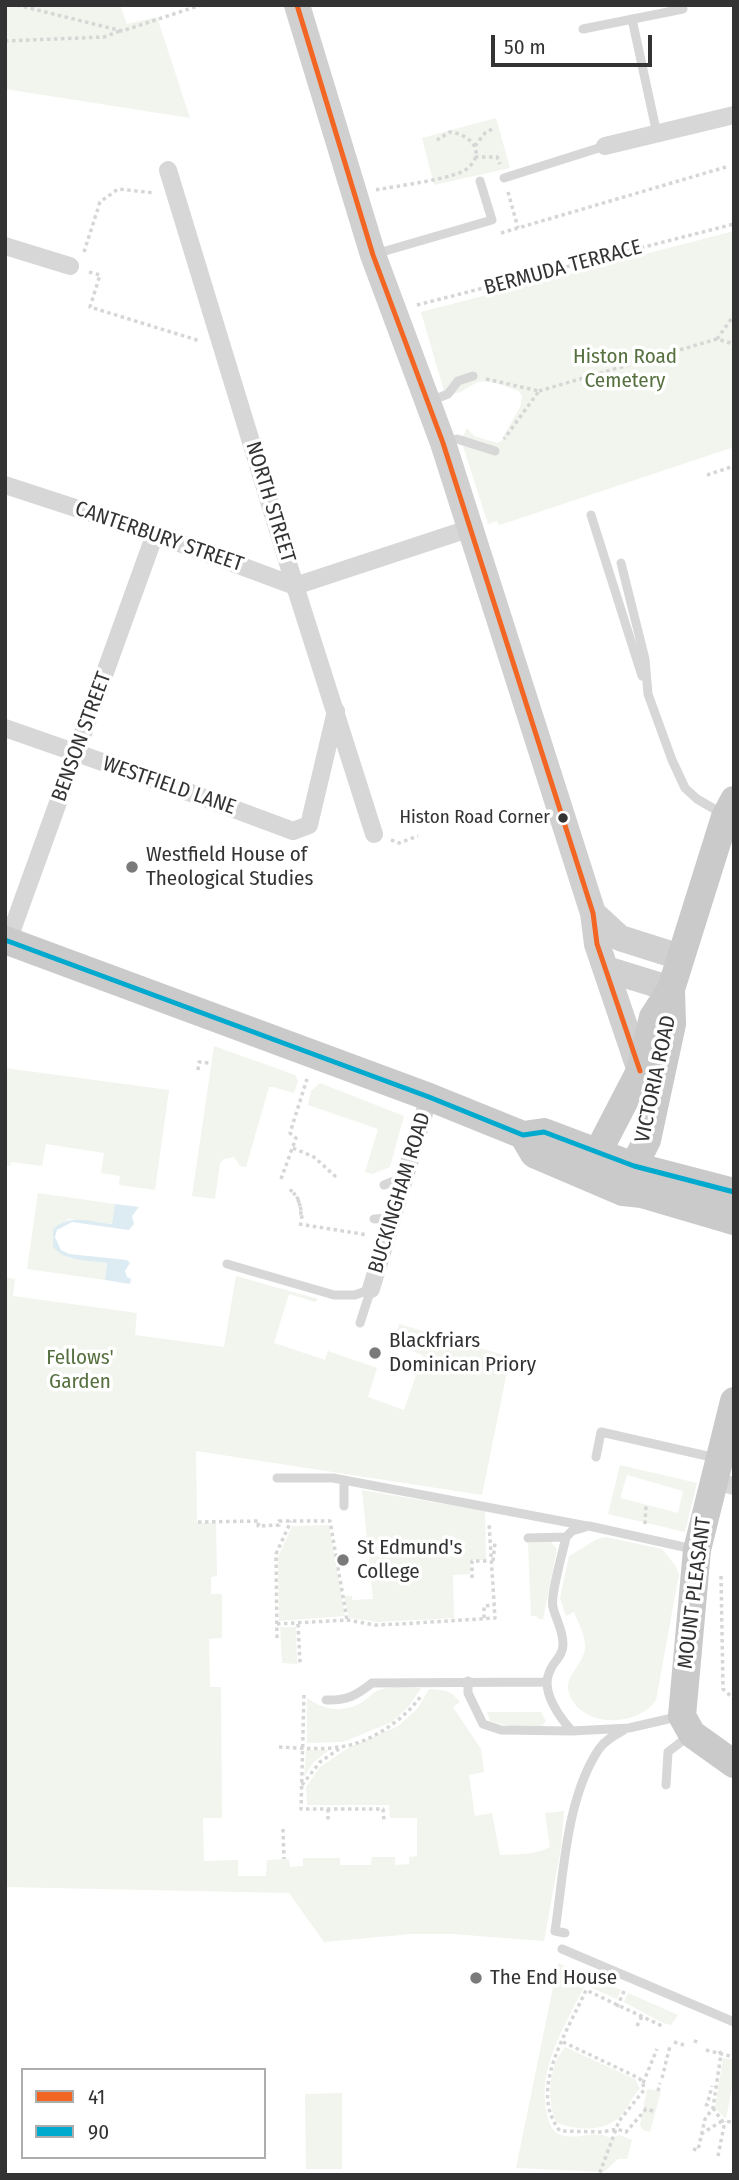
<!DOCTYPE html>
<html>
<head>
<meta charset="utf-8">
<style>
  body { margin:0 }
  #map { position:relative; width:739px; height:2180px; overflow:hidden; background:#fff; font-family:"Fira Sans Condensed",sans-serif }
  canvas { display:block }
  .frame { position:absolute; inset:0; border:7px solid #333; pointer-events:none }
  .legend { position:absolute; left:21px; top:2068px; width:245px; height:91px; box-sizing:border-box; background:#fff; border:2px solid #adadad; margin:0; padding:9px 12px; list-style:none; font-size:21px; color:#333 }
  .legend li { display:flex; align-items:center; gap:14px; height:35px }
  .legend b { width:35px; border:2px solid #adadad }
  .scale { position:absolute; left:491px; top:35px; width:161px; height:32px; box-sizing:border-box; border:4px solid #333; border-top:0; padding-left:9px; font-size:21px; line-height:24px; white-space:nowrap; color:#333; -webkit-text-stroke:5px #fff; paint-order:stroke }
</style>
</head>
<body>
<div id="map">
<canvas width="739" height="2180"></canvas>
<div class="frame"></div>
<ul class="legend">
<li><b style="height:9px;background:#f26522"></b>41</li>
<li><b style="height:9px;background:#00a9ce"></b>90</li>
</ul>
<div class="scale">50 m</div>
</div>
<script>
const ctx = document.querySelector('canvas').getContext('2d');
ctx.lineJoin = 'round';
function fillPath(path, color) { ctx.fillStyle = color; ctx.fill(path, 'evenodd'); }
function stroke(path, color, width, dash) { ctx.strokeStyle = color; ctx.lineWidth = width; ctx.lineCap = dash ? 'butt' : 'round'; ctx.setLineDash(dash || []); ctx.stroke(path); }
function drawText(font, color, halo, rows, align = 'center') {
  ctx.font = font + ' "Fira Sans Condensed",sans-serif'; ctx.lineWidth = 7; ctx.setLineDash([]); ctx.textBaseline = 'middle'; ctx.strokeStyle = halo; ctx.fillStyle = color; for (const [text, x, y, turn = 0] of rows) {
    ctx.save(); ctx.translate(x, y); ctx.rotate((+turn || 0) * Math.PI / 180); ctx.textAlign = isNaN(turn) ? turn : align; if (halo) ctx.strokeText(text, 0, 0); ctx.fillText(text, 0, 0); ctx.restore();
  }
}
fillPath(new Path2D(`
  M5,5h115l7,19 30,-7 33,101 -185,-29z
  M496,118l14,50 -76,17 -12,-47z
  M734,231v216l-225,75 -10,3 -2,-4 -9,3 -27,-84 6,-12 7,8 23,7 4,-2 19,-34 2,-10 -3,-6c-14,-4 -32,-14 -45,-7 -11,6 -13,10 -26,10l-4,-3 -23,-79z
  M214,1046l81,29 3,6 -4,12 -21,-6h-4l-23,80 -6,-1 -6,-9 -10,2 -4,4 -5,36 -23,-3z
  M5,1068l164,22 -14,100 -36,-5 1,-9 -19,-3 3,-20 -58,-9 -4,22 -31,-4 -1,4 -5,-1z
  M320,1083l84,33 -14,51 -18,7 -7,-2 13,-43 -70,-24 3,-14z
  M38,1193l77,11 -2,20 -44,-5 -16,10v18l16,11 38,5 -2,17 -78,-11z
  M236,1276l82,23 -3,3 -26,-8 -15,49 51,17 3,-9 49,17 -9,29 36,13 19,-55 -30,-11 6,-20 111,33 -28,138 -286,-44 1,72h19l1,53 -6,1v17h11v44l-13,1 1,48h11l1,131h-19l1,43 34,-1v16h28l1,-16 22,-1 1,8 13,-1v-8h37v7h31l1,-8h23v8l14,-1v-7l8,-1v-38h-27l-1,-13h-82l-1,-18 14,-20 28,-19 50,-22 20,-18 11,-19c14,1 22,1 31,13l-7,5 28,42 3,23 -15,3 6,41 17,-3 8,42c16,-1 36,0 50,-8l-5,-34 19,-2 -3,36 -17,94 -92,-7h-40l-88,8 -35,-49 -284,-6v-610l10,2 -2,17 124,17 -2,22 89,12z
  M620,1465l77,18 -12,49 -77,-18zM627,1475l56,16 -5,22 -58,-15z
  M362,1490l123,21 1,49h-15l-1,14 -17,1 1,43 -76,4 -29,-4 -5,-22h8v4l21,-1z
  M329,1525l16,91 -66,5 -1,-64 14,-31z
  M606,1537l56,12 13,16 4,9 -23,126c-19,29 -80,28 -88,-11 -2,-12 15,-26 17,-40 1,-12 -6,-25 -11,-37l-8,4 -6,-18 9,-42 28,-17z
  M551,1542l6,7 -14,70h-4l-3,-3h-5l-3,-73z
  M280,1627h16l1,37 -15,-1z
  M421,1688l-11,17 -18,17 -49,20 -36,1v-45c15,11 34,15 52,6 8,-4 14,-13 23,-15 11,-3 27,-1 39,-1z
  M487,1712h54l5,9 -4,5 -30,1 -22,-6z
  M306,1750h23l-15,12 -10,15z
  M558,1963l63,27 -4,9 -32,-14c-19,39 -49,84 -38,129 1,6 4,15 10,19 15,10 39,-5 53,5l10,-3 12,5 -5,19h-9l-14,13 -88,-4z
  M628,1993l50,22 -7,10 -8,-2 -39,-21z
  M565,2047l70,32 5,10c-9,8 -14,24 -24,31 -16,12 -43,10 -60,2 -10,-23 -7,-56 9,-75z
  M723,2058l11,2v16l-8,43 -11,-11z
  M647,2089l14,2 -11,41 -7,-2 -3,-4z
  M342,2093v76h-36l-1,-75z`), '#f1f5ed');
fillPath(new Path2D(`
  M115,1204l24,3 -7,9 2,8 -5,6 -57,-8 -15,8 -2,7 6,13 8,4 58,6 3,3 -5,8 2,6 4,2 -1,5 -25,-4 2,-17c-19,-3 -41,-1 -54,-16v-18c17,-16 38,-7 59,-5z`), '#ddebf3');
stroke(new Path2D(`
  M17,5l105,26 79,-26
  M5,41l99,-4 16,-6
  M475,146l10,-13 7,-4
  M475,157h22l3,7
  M376,190c19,-4 80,-11 92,-22 19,-17 1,-34 -18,-36l-13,8
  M508,192l10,36
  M501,233l225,-66
  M84,252l16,-50 18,-13 37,4
  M89,272l11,3 -10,32 110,34
  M417,305l317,-81
  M717,339l17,-24
  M486,379l53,12 -35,48
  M539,391l178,-52 17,5
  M707,475l27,-9
  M391,840l8,3 19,-7
  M198,1070l1,-8 10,1
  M293,1148l21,9 21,19 -2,2
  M281,1179l15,-41 -6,-5 17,-54
  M290,1192l4,-5
  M293,1195l5,-4
  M296,1199l5,-3
  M297,1202l6,-3
  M298,1205l7,-1
  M299,1209l7,-1
  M299,1213h7
  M300,1217h6
  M299,1224l69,11
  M198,1522l61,-1 -1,5 21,-1v-4h51l17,99
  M645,1524l1,-19
  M493,1561l2,-18
  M721,1576l2,113 11,10
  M472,1578v-17h18
  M484,1618v-12l10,-1
  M277,1624l70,-4 28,5 25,-1 95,-6 -6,-95
  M298,1624l2,39
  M277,1638l-1,-84 15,-33
  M304,1695l-3,114h82l1,13
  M279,1747c20,1 41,3 60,0 30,-3 65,-27 82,-51
  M302,1785l18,-23 19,-13
  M328,1809v14
  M283,1829l1,30
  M617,2007l8,-18
  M637,2026l5,-10
  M563,2042l76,36 4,5 1,7 -25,31 -20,54
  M674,2042l10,3
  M695,2043l2,-6
  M706,2050l28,7
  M662,2078l8,-32
  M643,2083l14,-34
  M658,2091l2,-8
  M705,2104l2,1 5,-19
  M713,2108l9,13 12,1
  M653,2111l-7,-2 -20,23 -9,-3 -14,3 -43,-1c-33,-41 8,-100 26,-141l76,36
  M701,2134l21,-13
  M693,2149l5,1 7,-31 8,-11 8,-54 -2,-3
  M718,2156l7,-35
  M532,2175h17`), '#d6d6d6', 3.5, [3.5, 3.5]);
stroke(new Path2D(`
  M632,19l25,115
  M583,29l100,-20
  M504,178l101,-32
  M375,254l117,-34 -12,-39
  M430,401l18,-7 10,-13 15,-5
  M445,442l12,-3 38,12
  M591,515l51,161
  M621,563l24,96 3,35 24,66 13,28 12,11 24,14
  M384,1185l20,-8
  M374,1219l18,-1
  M227,1264l107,31h21l16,-6
  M360,1323l11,-34
  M596,1457l5,-25 115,26
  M277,1478h56l254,48
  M344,1480v26
  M528,1538l38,-1
  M468,1681v12l15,31 18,6 71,1
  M326,1700c21,1 31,-5 46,-17l175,-1
  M681,1716l-52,12 -57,3c-12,-13 -31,-39 -23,-58 4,-12 14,-16 14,-29 0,-14 -7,-24 -10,-37 -3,-12 10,-55 13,-70l6,-6 17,-5 104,23
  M666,1785l2,-33 22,-17
  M565,1933l-10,-2c9,-58 11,-133 44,-182 6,-9 16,-14 25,-19
  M562,1949l172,73`), '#d7d7d7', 9);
stroke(new Path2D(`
  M605,146l129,-31
  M168,170l127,416 79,248
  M5,246l65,20
  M5,485l150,49 140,52 176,-58
  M5,728l186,65 102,38 16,-6 27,-114
  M8,941l147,-407
  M371,1289l58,-192
  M712,1481l22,5`), '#d7d7d7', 18);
stroke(new Path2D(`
  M297,5l76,250 70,188 150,470 4,31 43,127
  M593,913l27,25 60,19
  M606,969l65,20`), '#d0d0d0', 26);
stroke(new Path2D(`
  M5,940l424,157 94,38 21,-3 90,34 100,26
  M523,1135l11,19 89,38 19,2 92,27
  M598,1152l42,-81 13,-54 18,-28 54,-172 9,-17
  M634,1166l13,-26 25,-116 -1,-35
  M734,1401l-37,149 -15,166 10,18 42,30`), '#cacaca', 28);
stroke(new Path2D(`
  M297,5l76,250 70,188 150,470 4,31 43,127`), '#f26522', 5);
stroke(new Path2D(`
  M5,940l424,157 94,38 21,-3 90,34 100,26`), '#00a9ce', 5);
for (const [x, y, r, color] of [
  [563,818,6,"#333"],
  [132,867,7,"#7a7a7a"],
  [375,1353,7,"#7a7a7a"],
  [343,1560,7,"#7a7a7a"],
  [476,1978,7,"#7a7a7a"]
]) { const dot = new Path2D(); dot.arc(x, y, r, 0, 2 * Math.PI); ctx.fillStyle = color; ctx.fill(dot); stroke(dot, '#fff', 2.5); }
drawText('19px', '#333', '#fff', [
  ["Histon Road Corner",550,818]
], 'right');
drawText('21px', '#333', '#fff', [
  ["BERMUDA TERRACE",563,268,-15],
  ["NORTH STREET",270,502,73],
  ["CANTERBURY STREET",159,537,19],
  ["BENSON STREET",82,737,-70],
  ["WESTFIELD LANE",169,786,19],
  ["VICTORIA ROAD",656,1079,-78],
  ["BUCKINGHAM ROAD",400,1193,-73],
  ["MOUNT PLEASANT",695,1593,-83]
]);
drawText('21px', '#56703f', '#fff', [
  ["Histon Road",625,357],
  ["Cemetery",625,381],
  ["Fellows'",80,1358],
  ["Garden",80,1382]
]);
drawText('21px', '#333', '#fff', [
  ["Westfield House of",146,855],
  ["Theological Studies",146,879],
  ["Blackfriars",389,1341],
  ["Dominican Priory",389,1365],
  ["St Edmund's",357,1548],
  ["College",357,1572],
  ["The End House",490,1978]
], 'left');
</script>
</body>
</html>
